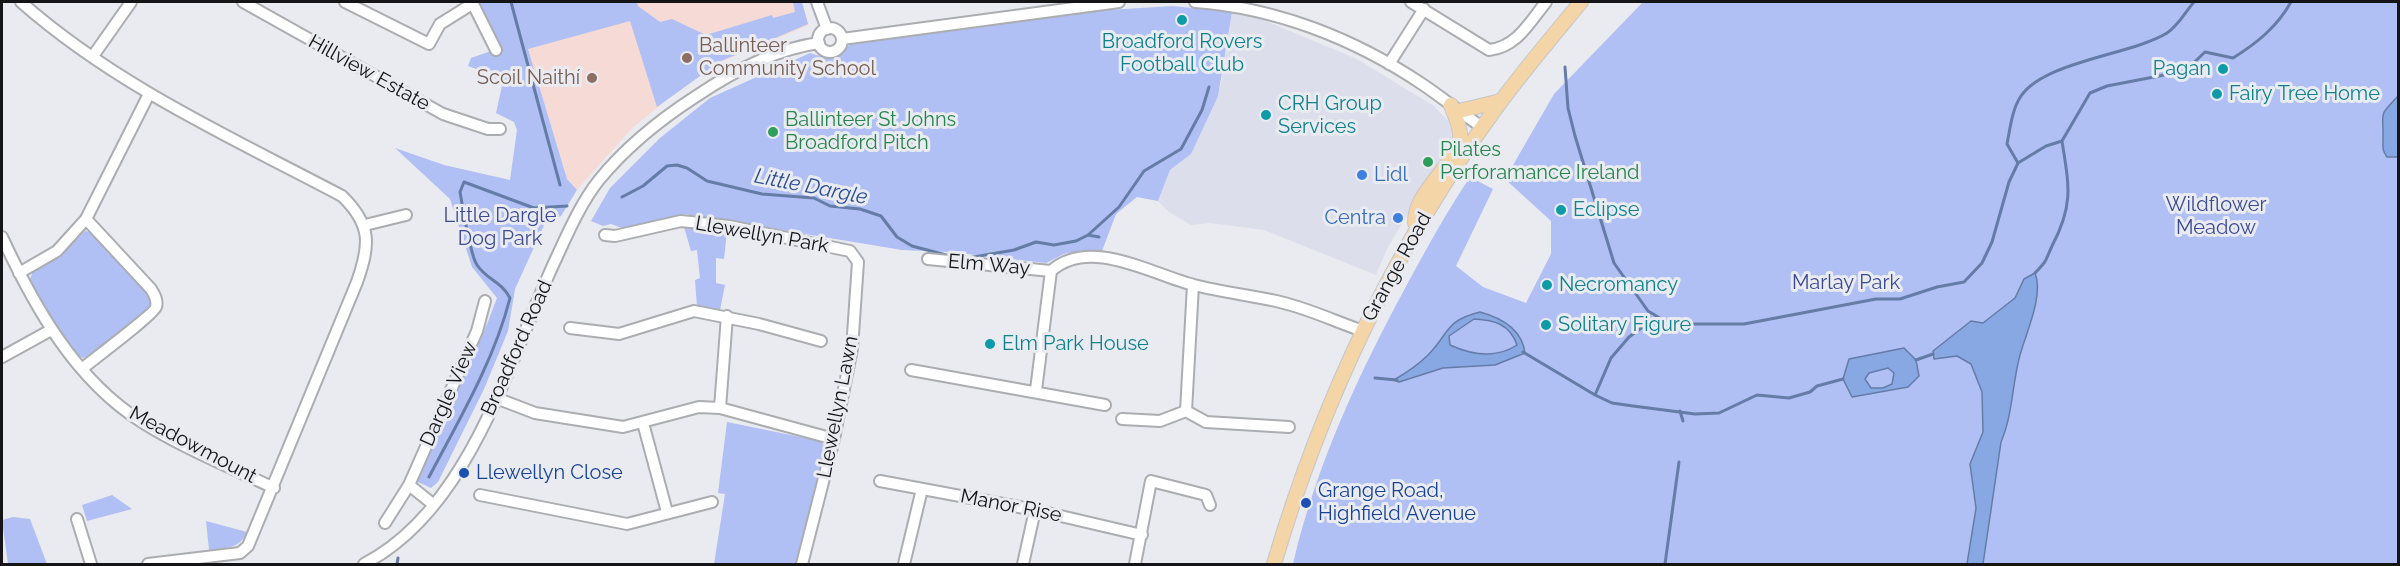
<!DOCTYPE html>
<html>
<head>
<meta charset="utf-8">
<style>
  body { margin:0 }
  #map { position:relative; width:2400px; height:566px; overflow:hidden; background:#e9ebf0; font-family:Raleway,sans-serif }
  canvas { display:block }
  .frame { position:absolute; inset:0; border:3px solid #151517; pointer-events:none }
</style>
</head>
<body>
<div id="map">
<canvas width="2400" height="566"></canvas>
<div class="frame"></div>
</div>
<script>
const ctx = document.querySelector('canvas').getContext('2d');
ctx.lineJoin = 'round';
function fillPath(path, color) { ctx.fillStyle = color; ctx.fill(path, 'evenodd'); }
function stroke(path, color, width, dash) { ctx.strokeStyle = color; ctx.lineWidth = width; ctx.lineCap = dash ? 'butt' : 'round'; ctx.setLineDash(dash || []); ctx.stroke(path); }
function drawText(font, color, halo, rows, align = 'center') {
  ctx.font = font + ' Raleway,sans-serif'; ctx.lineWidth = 6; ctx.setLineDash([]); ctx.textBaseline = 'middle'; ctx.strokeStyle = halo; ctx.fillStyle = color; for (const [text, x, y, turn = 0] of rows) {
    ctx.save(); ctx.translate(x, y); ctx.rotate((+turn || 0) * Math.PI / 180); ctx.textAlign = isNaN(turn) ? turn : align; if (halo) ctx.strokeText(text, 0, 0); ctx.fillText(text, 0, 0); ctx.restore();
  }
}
fillPath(new Path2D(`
  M1232,12l27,6 98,41 77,47 14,15 4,11 -2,11 -63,106 -11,26 -112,-45 -54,-7 -19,2 -22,-13 -11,-11 12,-31 21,-16 30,-70z`), '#dcdfeb');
fillPath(new Path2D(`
  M514,2h287l8,23 -88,37 -42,28 -47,38 -55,62 -10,-11z`), '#f5dad6');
fillPath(new Path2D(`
  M472,2h165l1,4 22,16 12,-3 34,16 66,-20 1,3 22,-6 -2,-10h9l6,22 -87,37 -64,46 -27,-86 -102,28 39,130 10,11 -16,26 -16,7 -30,66 -7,42 -24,58 -46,93 -7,6 -13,-6v-7c26,-59 57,-116 79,-177l-25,-31 -22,-68 -55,-51 49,17 66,15 7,-50 -3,-8 -18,-9 6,-27c-8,-12 -21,-15 -34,-20l3,-8 23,-8z
  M1643,2h755v562h-1105c23,-100 68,-195 117,-285 19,-35 38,-69 60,-102l23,12 -37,77 27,21 43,16 25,-49v-33l-46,-42 49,-85z
  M1173,6l59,6 -14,84 -27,58 -21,16 -12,31 -21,-4 -21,17 -14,37 -36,2 -20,10 -97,-11 -47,-2 -218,-36 -62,14 -11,-4 -8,2 -12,-5 19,-33 50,-50 50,-40 100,-45c28,9 19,2 40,-8 6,-2 13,-3 19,-5l222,-29z
  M689,225l38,7 -3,27 -8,-1v25l9,2 -5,25 -23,-3 -2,-27 5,-2 -3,-28 -6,1 -7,-24z
  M85,231l10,2 53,61 3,9 -3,9 -57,43 -7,3 -6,-2 -27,-33 -22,-41 4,-11 28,-17z
  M727,422l93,19 8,8 -31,115h-83l11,-70 -7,-1z
  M112,495l20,14 -45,12 -5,-16z
  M13,517l17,2 17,45h-39l-6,-44z
  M206,521l41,11c-7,17 -22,16 -38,18z`), '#b0bff4');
const water = new Path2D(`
  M2398,96v61h-11c-5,-7 -4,-9 -4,-18 1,-28 -6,-21 15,-43z
  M2035,273c9,22 -9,60 -15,82 -8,29 -7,59 -19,87l-18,122h-16l9,-56 -6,-44 13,-32 -1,-40 -11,-28 -14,-8 -23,3 -1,-8 38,-30 12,2 32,-25 9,-19z
  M1480,312c22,6 42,17 45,41l-30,12 -52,3 -44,14 -5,-2c12,-7 24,-15 34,-25 22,-22 16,-34 52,-43zM1474,319c20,1 36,5 43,26 -21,14 -45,10 -67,0l-1,-9z
  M1904,348l12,12 3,16 -11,11 -56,10 -9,-18 6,-20zM1888,368l6,5 -2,11 -9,4h-12l-6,-9 4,-6z`);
fillPath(water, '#87a8e3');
stroke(water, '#657ca6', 1.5);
stroke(new Path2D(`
  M511,2l49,183
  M1565,67l3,41 7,28 39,127 34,48 15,9
  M2018,163l-11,-19c3,-15 5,-35 14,-48 24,-35 110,-41 146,-63 11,-7 19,-22 27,-31
  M622,197l21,-11 24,-20 10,-1 10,3 20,13 55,13 52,4 16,8 30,3 21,7 16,21 15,9 38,10
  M1088,235l31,-28 25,-36 37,-22 21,-39 7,-23
  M968,258l46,-8 22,-8 18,3 22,-4 12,-6 11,2
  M2035,273c13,-13 10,-12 17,-27 22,-42 17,-60 10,-105
  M1523,352l72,43 16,-37 18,-21 15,-11 19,-6 28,4h53l132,-25h24l37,-12 27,-5 18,-19 10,-21 17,-60 9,-19 28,-17 16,-5 28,-48 17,-7 78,-15 20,-19 28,6c24,-15 44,-31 58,-56
  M1916,360l17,-6
  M1375,378l22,2
  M1595,395l17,8 21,3 62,8 24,-1 38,-18 32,3 21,-6 7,-6 26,-7
  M1680,411l3,10
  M429,477c30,-57 65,-116 81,-179 -9,-17 -23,-18 -33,-33 -7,-10 -14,-57 -17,-73l4,-10 70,26 33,-2
  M397,564l1,-6
  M1665,564l14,-102`), '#657ca6', 3);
const minor = new Path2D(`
  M21,2c94,83 211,136 321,194 30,29 28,49 15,86l-109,264 -8,7 -92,11
  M243,2l200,112 45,15h12
  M345,2l84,42 11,-20 32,-20
  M472,2l24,48
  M817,2l10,27
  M1195,2c82,6 160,37 227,82 21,14 40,30 60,43
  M1411,2l78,48c28,-3 40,-27 57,-48
  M818 40a12 12 0 1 1 24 0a12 12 0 1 1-24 0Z
  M842,39l277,-37
  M93,56l38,-54
  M1389,64l35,-55
  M365,225l41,-10
  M605,235l10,1 66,-15 48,5 121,25 8,11 -6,87 -18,90 -32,125
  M2,237c32,69 73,143 140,185 41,26 88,45 132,66
  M928,259l123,12
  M19,273l38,-22 29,-32 63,-125
  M1193,285l-7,126 20,11 83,5
  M570,328l49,6 75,-23 65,13 62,17
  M2,357l49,-27
  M83,368c11,-9 72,-55 73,-61 2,-7 -2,-13 -5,-18l-65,-70
  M911,370l194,35
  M1036,390l15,-119c39,-35 102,4 143,14 27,7 55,10 82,16 29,6 58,20 87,30
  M496,398l39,15 88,14 76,-20 21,1 114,31
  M720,408l7,-92
  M1122,419l38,2 26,-10
  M643,423l24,89
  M880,481l155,29 107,25
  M409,485l25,20
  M480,495l147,29 85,-22
  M77,519l14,45
  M385,523l24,-38 68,-154 8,-30
  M364,564c105,-54 144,-201 190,-301 13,-28 26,-59 45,-83 27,-33 62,-61 96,-83 37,-25 79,-48 124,-54
  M904,564l18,-75
  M1023,564l12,-54
  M1135,564l16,-83 55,14 4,10`);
const major = new Path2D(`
  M1459,111l42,-10
  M1415,223c-1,-32 41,-57 45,-86 1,-10 -6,-23 -9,-32
  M1274,564c48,-163 121,-317 222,-456 26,-36 56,-71 85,-106`);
stroke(minor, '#abadb1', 14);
stroke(major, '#c7c7c7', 16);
stroke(minor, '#fff', 10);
stroke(major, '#f4d5a7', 14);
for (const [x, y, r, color] of [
  [1182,20,6,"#0f9aa8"],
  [687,58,6,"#8d6e63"],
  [2223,69,6,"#0f9aa8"],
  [592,78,6,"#8d6e63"],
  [2217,94,6,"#0f9aa8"],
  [1266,115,6,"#0f9aa8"],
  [773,132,6,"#2e9e5b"],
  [1428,162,6,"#2e9e5b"],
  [1362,175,6,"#3f7fe0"],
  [1561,210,6,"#0f9aa8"],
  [1398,218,6,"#3f7fe0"],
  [1547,285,6,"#0f9aa8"],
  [1546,325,6,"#0f9aa8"],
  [990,344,6,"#0f9aa8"],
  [464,473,6,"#1a4fb4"],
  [1306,503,6,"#1a4fb4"]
]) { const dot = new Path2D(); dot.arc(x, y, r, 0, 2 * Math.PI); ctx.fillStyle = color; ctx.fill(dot); stroke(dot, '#e9ebf0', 2); }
drawText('20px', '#0d838f', '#e9ebf0', [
  ["Broadford Rovers",1182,42,"center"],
  ["Football Club",1182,65,"center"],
  ["Pagan",2211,69,"right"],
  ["Fairy Tree Home",2229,94],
  ["CRH Group",1278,104],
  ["Services",1278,127],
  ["Eclipse",1573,210],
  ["Necromancy",1559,285],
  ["Solitary Figure",1558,325],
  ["Elm Park House",1002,344]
], 'left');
drawText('20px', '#785e54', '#e9ebf0', [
  ["Ballinteer",699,46],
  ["Community School",699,69],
  ["Scoil Naithí",580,78,"right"]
], 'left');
drawText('20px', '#151517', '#e9ebf0', [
  ["Hillview Estate",369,73,29],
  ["Llewellyn Park",762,235,10],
  ["Elm Way",989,265,5],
  ["Grange Road",1397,267,-61],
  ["Broadford Road",517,348,-66],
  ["Dargle View",449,394,-66],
  ["Llewellyn Lawn",838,407,-79],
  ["Meadowmount",193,445,28],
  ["Manor Rise",1011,506,11]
]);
drawText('20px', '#27864d', '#e9ebf0', [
  ["Ballinteer St Johns",785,120],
  ["Broadford Pitch",785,143],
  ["Pilates",1440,150],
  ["Perforamance Ireland",1440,173]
], 'left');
drawText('20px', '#366cbe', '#e9ebf0', [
  ["Lidl",1374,175],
  ["Centra",1386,218,"right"]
], 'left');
drawText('20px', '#3c4a96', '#e9ebf0', [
  ["Wildflower",2216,205],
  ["Meadow",2216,228],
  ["Little Dargle",500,216],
  ["Dog Park",500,239],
  ["Marlay Park",1846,283]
]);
drawText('20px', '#164399', '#e9ebf0', [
  ["Llewellyn Close",476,473],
  ["Grange Road,",1318,491],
  ["Highfield Avenue",1318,514]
], 'left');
drawText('italic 21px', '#294e95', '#e9ebf0', [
  ["Little Dargle",811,187,11]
]);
</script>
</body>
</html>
